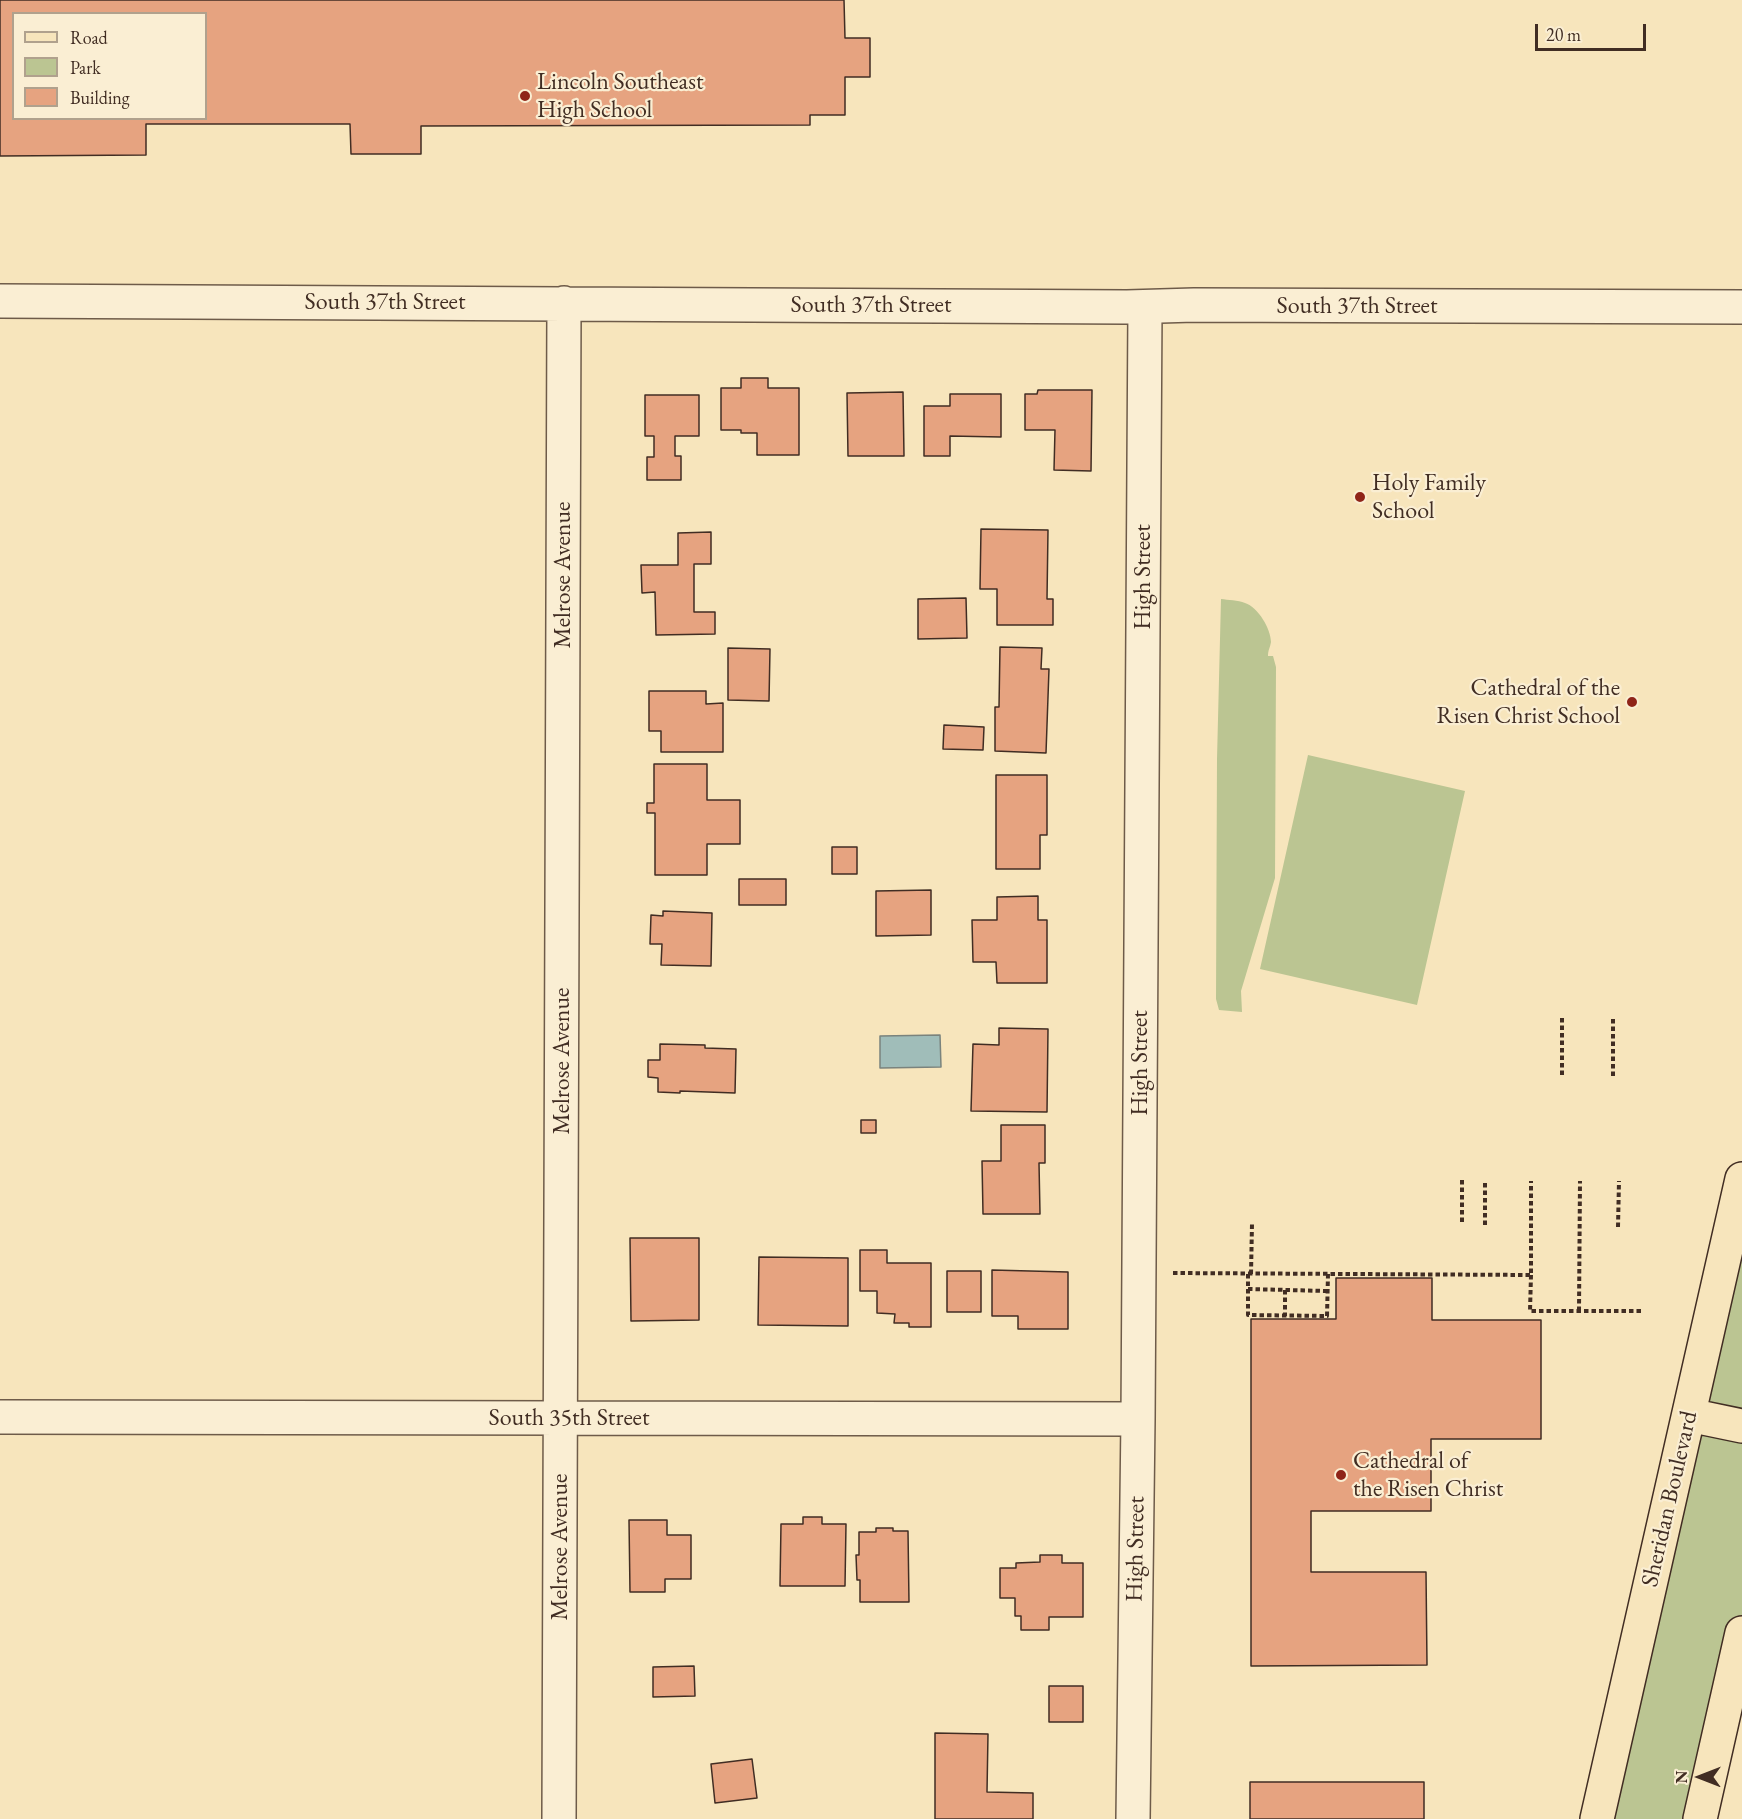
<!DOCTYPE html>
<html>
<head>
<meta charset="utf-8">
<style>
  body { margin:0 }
  #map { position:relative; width:1742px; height:1819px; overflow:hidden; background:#f7e5bc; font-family:"EB Garamond",serif }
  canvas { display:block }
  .legend { position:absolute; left:12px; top:12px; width:195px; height:108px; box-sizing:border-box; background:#faeed3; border:2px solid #b0a18d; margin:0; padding:8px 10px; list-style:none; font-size:18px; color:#412d23 }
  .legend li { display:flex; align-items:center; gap:12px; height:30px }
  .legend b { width:30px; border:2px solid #b0a18d }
  .north { position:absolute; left:1670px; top:1747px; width:60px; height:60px; -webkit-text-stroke:4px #faeed3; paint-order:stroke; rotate:270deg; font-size:16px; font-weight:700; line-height:24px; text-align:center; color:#412d23 }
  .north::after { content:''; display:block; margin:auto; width:21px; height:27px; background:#412d23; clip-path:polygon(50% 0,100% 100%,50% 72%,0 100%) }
  .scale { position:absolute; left:1535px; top:24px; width:111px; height:27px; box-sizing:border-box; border:3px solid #412d23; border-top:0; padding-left:8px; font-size:18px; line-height:21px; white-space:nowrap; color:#412d23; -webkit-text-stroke:4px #faeed3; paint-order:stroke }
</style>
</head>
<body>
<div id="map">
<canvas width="1742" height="1819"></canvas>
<ul class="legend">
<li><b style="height:8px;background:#f7e5bc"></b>Road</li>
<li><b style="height:16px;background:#bbc592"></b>Park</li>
<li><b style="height:16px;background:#e6a380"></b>Building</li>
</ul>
<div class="north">N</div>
<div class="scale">20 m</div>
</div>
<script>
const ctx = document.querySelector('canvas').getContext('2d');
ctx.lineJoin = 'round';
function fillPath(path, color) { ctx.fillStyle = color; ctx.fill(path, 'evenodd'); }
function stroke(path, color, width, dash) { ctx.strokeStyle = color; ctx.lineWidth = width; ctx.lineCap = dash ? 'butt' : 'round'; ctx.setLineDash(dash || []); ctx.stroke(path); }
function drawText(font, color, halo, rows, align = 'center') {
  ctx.font = font + ' "EB Garamond",serif'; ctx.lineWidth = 4.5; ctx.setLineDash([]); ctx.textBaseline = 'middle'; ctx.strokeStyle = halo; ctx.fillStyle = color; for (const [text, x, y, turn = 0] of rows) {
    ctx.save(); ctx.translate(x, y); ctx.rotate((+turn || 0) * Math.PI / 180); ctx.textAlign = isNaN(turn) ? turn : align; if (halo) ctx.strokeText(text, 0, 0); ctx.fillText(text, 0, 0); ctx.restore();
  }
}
fillPath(new Path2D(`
  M1221,599c7,1 17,1 24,4 13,4 26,26 26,39 -1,6 -3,8 -3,14h5l3,11 -1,211 -34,113 1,21 -23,-2 -3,-11 1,-240z
  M1308,755l157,36 -48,214 -157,-36z
  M1742,1179v454l-42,186h-103z`), '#bbc592');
const water = new Path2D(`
  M940,1035l1,32 -61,1v-32z`);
fillPath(water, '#a0bdb9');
stroke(water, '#7a837d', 1.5);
const building = new Path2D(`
  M0,0h844l1,38h25v39h-25v38h-35v10l-389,1v28h-70l-1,-30h-204v31l-146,1zM14,14h192v104h-192z
  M741,378h27v10h31v67h-42v-22h-16v-3h-20v-42h20z
  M1038,390h54l-1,81 -37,-1 1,-40h-30v-36h12z
  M903,392l1,64h-56l-1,-63z
  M950,394h51v43l-51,-1v20h-26v-50h26z
  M645,395h54v41h-24v20h6v24h-34v-23h7v-21h-9z
  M981,529l67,1 -1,69h6v26h-56v-36h-17z
  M711,532v32h-17v48h21v22l-59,1 -1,-43 -13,1 -1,-28h37v-32z
  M966,598l1,40 -49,1v-40z
  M1000,647l42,1 -1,21h8l-3,84 -51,-2v-44h4z
  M728,648l42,1 -1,52 -41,-1z
  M649,691h57v13l17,-1v49h-62v-21h-12z
  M944,725l40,2 -1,23 -40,-1z
  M654,764h53v36h33v44h-33v31h-52v-62h-8v-10h7z
  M996,775h51v60h-7v34h-44z
  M832,847h25v27h-25z
  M739,879h47v26h-47z
  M931,890v45l-55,1v-45z
  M1038,896v24h9v63h-50l-1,-21h-23l-1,-42h25v-23z
  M663,911l49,2 -1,53 -50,-1 1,-21h-12l1,-29 12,1z
  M999,1028l49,1 -1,83 -76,-1 2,-67 26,1z
  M660,1044l45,1v3l31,1 -1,44 -55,-2v2l-22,-1v-14l-10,-1v-17h12z
  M861,1120h15v13h-15z
  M1001,1125h44v38h-6l1,51h-57l-1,-53h19z
  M630,1238h69v82l-68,1z
  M860,1250h27v13h44v64h-22v-4h-15l1,-9 -18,-1v-22h-17z
  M759,1257l89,1v68l-90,-1z
  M992,1270l76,2v57h-50v-13h-26z
  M947,1271h34v41h-34z
  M1336,1278h96v42h109v119h-110v72h-120v61h115l1,93 -176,1v-347h85z
  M803,1517h19v7h24l-1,62h-65l1,-62h22z
  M629,1520h38v15h24v44h-26v13h-35z
  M876,1528h17v3h15l1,71h-49v-22h-3l-1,-25h3v-23h17z
  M1040,1555h22v8h21v54h-34v13h-28v-14h-6v-18h-15v-30h16v-5l24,-1z
  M694,1666l1,30 -42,1v-30z
  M1049,1686h34v36h-34z
  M935,1733l53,1 -1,58 46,1v26h-98z
  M752,1759l5,39 -42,5 -4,-39z
  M1250,1782h174v37h-174z`);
fillPath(building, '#e6a380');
stroke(building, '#412d23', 1.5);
const minor = new Path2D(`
  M0,301l1127,6 67,-2 548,2
  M0,1417l1138,2
  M559,1819l5,-1516
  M1133,1819l5,-400 7,-1112`);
const major = new Path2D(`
  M1689,1415l53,11
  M1597,1819l145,-640
  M1700,1819l42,-186`);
stroke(minor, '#6e5b49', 36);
stroke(major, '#412d23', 36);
stroke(new Path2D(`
  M1562,1018v59
  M1613,1019v59
  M1462,1180v45
  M1485,1225v-45
  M1618,1227l1,-46
  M1173,1273l358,2v-94
  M1248,1274v41l79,1 1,-42
  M1251,1274l1,-50
  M1531,1275l-1,36h113
  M1248,1289l79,2
  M1285,1290v26
  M1579,1311l1,-130`), '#412d23', 4, [4.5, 3]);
stroke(minor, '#faeed3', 33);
stroke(major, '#f7e5bc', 33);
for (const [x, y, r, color] of [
  [525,96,6,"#8f2418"],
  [1360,497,6,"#8f2418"],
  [1632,702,6,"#8f2418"],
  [1341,1475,6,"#8f2418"]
]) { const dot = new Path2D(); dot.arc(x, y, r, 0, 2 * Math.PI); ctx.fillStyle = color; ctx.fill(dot); stroke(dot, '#faeed3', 2); }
drawText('24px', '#412d23', '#faeed3', [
  ["Lincoln Southeast",537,82],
  ["High School",537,110],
  ["Holy Family",1372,483],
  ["School",1372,511],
  ["Cathedral of the",1620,688,"right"],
  ["Risen Christ School",1620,716,"right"],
  ["Cathedral of",1353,1461],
  ["the Risen Christ",1353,1489]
], 'left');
drawText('24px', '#412d23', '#faeed3', [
  ["South 37th Street",385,302],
  ["South 37th Street",871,305],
  ["South 37th Street",1357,306],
  ["Melrose Avenue",563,575,-90],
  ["High Street",1143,577,-90],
  ["Melrose Avenue",562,1061,-90],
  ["High Street",1140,1063,-90],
  ["South 35th Street",569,1418],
  ["Sheridan Boulevard",1670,1499,-77],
  ["Melrose Avenue",560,1547,-90],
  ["High Street",1136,1549,-89]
]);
</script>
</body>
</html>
